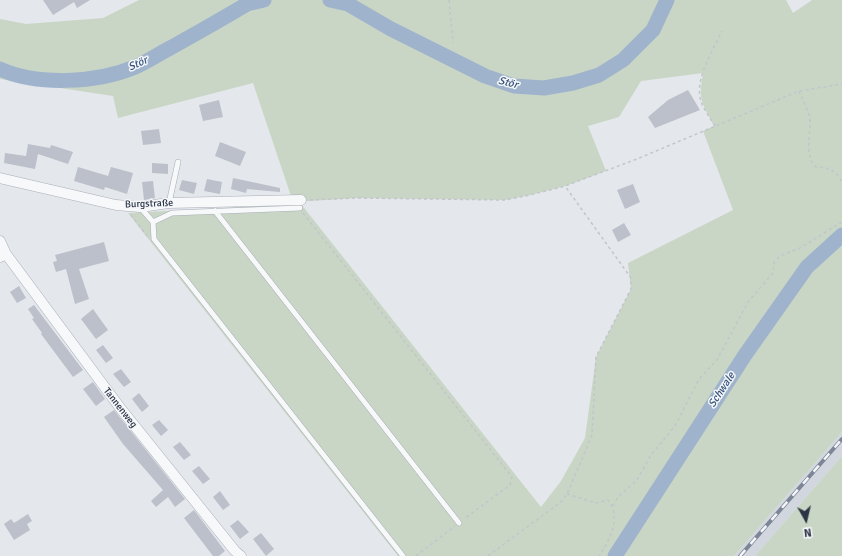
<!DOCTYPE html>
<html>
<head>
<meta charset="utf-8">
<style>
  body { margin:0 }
  #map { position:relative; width:842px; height:556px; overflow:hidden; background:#e4e7ec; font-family:Signika,sans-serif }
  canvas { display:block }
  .north { position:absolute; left:786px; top:500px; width:40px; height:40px; -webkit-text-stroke:3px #f4f6f9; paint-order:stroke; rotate:172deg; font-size:11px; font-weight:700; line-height:16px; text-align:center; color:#2b3445 }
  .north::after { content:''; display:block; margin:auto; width:14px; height:18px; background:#2b3445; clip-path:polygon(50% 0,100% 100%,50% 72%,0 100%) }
</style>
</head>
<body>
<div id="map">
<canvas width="842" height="556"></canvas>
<div class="north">N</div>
</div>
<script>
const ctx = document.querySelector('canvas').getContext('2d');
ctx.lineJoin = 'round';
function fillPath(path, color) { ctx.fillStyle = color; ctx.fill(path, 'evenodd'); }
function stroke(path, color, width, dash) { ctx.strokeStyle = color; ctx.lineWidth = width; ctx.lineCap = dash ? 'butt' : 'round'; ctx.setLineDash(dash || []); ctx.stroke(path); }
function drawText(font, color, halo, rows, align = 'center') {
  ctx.font = font + ' Signika,sans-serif'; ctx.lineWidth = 3; ctx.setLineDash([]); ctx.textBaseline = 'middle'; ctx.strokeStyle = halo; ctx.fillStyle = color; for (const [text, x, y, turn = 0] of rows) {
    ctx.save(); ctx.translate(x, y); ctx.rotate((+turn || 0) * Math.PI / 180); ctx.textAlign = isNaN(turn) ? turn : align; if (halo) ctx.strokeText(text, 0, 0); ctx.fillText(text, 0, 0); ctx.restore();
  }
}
fillPath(new Path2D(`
  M842,432v24l-87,100h-21z`), '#d2d6de');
fillPath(new Path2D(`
  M139,0h647l7,13 19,-13h30v432l-108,124h-336l-270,-343 173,-9 240,303 20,-26 24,-43 11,-81 35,-68 -3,-26 105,-53 -30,-79 11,-5c-12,-24 -16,-25 -11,-53l-62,8 -22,36 -31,9 18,45 -41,15 -35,9 -25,5 -148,-2 -64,4 -40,-119 -135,35 -5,-22 -113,-17v-60l26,5 77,-6zM362,12l68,35 -39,-18z
  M842,456v100h-87z`), '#c9d6c5');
stroke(new Path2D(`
  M330,0l18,4 43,25 94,47 29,10 30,2 29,-5 26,-8 24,-15 30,-30 14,-30
  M0,69c37,17 97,14 135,-2 12,-5 25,-14 37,-20 25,-14 50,-28 75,-43l17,-4
  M615,556l130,-201 62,-88 35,-32`), '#9fb4cc', 15);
fillPath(new Path2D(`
  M43,0h47l-13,8 -3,-6 -21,13z
  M688,90l12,20 -45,18 -7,-11 20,-17z
  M219,100l4,17 -20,4 -4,-16z
  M159,129l2,14 -18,2 -2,-14z
  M220,142l26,10 -6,14 -25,-10z
  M28,144l22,4 1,-3 22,7 -5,12 -30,-10 -3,15 -31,-6 1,-10 21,3z
  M152,163l16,1v10l-16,-1z
  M78,167l30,9 3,-9 22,6 -6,21 -22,-7 -1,3 -30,-9z
  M233,178l47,10v4l-33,-3 -1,4 -15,-4z
  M207,179l15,3 -2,12 -16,-3z
  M182,180l15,3 -3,11 -15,-4z
  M153,181l2,17 -11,2 -2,-18z
  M633,184l7,18 -15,7 -8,-19z
  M624,223l7,12 -13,7 -6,-12z
  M104,242l5,19 -30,8 10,30 -14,5 -9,-35 -10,3 -3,-10 4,-1 -2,-6z
  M19,286l7,12 -9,5 -7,-11z
  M34,305l49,65 -10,7 -32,-43 1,-1 -10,-14 2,-1 -6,-9z
  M93,309l15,21 -12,9 -15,-20z
  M103,345l10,13 -7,5 -10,-13z
  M121,369l10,13 -7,5 -11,-13z
  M93,382l12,17 -9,7 -13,-17z
  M139,393l10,13 -7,6 -10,-13z
  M114,410l71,89 -10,8 -7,-10 -12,10 -5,-6 12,-11 -40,-46 -19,-27z
  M159,420l9,10 -7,6 -9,-11z
  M180,442l11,13 -7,5 -11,-13z
  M199,466l11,13 -7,5 -11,-13z
  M220,491l10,14 -7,5 -10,-13z
  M194,510l31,41 -6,5h-6l-29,-38z
  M28,514l4,7 -5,3 3,6 -16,10 -10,-16 7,-5 3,4z
  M238,520l11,12 -9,7 -10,-13z
  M261,533l13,16 -8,7 -13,-17z`), '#bbc0ca');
const service = new Path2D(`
  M169,203l9,-41
  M140,207l13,15 19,-9 128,-5
  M215,211l244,312
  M153,222l1,17 249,317`);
const minor = new Path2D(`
  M0,178l116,27 24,2 29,-4 132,-3
  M0,241l6,13 -6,3
  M6,254l115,155 114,142 6,5`);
stroke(service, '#a9aeb7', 6);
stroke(minor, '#a9aeb7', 11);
stroke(new Path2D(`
  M449,0l4,43
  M799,91c3,8 8,16 10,24 4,18 -7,38 7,52 13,0 20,3 26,15
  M715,126c-5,-8 -11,-16 -14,-25 -7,-22 12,-50 21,-70
  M310,200l47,-2 148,2 25,-5 35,-9 72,-27 162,-68 43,-7
  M303,213l209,264 -2,8 -46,34
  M131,215l16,21
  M567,494l29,9 12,-3c14,17 2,40 -9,56
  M613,506l5,-9 19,-17 14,-25 24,-29 24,-47 18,-19 31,-58 25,-29 1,-10 6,-7 20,-8 42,-26
  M416,556l39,-30
  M488,556l73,-54 6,-8 25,-59 4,-78 35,-68v-11l-66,-92`), '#c2c5cb', 1.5, [3, 3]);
stroke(service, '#f7f8fa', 5);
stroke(minor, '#f7f8fa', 10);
const rail = new Path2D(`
  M740,556l102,-117`);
stroke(rail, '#7d8696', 4);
stroke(rail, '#f4f6f9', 2.5, [8]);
drawText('10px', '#2b3445', '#f4f6f9', [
  ["Burgstraße",149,204,-2],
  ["Tannenweg",120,408,52]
]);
drawText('italic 11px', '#34527a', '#f4f6f9', [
  ["Stör",138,64,-25],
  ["Stör",508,83,14],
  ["Schwale",722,390,-57]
]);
</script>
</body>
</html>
